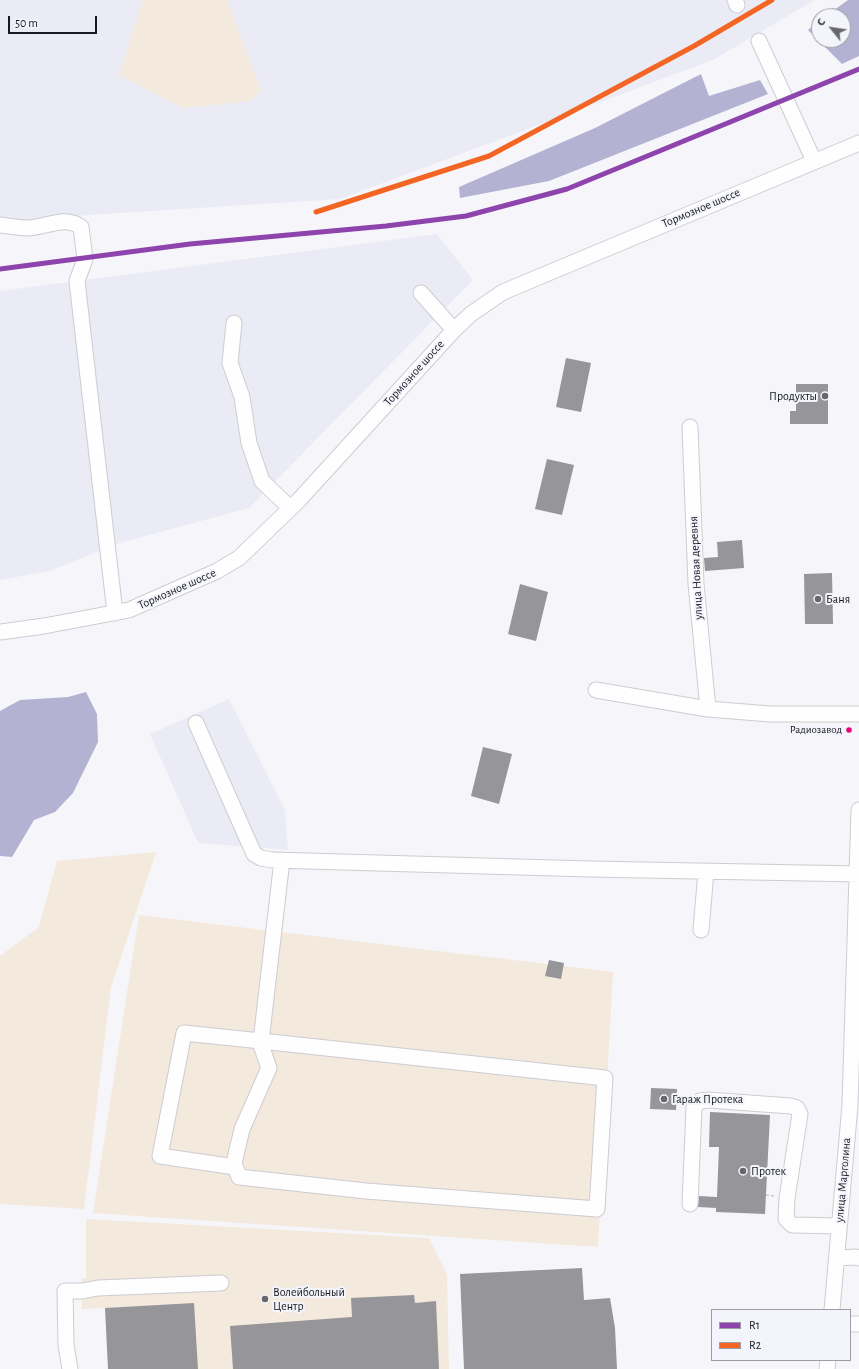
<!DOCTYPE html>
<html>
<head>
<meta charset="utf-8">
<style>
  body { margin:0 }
  #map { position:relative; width:859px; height:1369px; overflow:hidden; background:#f6f6fa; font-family:"Alegreya Sans",sans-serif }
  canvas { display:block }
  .legend { position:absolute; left:711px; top:1309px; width:140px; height:52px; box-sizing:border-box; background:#f4f4fc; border:1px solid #9c9ca4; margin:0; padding:5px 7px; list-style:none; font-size:12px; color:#18181f }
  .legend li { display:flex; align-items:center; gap:8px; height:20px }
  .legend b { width:20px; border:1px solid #9c9ca4 }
  .north { position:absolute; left:811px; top:8px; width:40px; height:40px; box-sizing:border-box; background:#f4f4fc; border:1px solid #9c9ca4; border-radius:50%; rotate:300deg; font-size:11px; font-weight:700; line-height:16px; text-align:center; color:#18181f }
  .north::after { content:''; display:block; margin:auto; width:14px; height:18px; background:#66666c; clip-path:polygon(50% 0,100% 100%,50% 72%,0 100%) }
  .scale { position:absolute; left:8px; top:16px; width:89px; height:18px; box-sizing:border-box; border:2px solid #18181f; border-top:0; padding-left:5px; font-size:12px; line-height:14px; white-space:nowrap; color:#18181f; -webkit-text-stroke:3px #f4f4fc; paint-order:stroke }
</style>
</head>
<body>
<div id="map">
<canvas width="859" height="1369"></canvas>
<ul class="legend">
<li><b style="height:5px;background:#8e44ad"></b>R1</li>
<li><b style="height:5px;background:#f26522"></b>R2</li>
</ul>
<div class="north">С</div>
<div class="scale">50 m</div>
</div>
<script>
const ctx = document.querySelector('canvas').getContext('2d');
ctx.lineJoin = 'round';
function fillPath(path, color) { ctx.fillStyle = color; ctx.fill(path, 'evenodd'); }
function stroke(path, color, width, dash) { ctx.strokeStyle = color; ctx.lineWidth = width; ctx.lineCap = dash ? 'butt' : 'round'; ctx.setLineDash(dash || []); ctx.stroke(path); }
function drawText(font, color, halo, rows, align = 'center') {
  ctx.font = font + ' "Alegreya Sans",sans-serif'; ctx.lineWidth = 4; ctx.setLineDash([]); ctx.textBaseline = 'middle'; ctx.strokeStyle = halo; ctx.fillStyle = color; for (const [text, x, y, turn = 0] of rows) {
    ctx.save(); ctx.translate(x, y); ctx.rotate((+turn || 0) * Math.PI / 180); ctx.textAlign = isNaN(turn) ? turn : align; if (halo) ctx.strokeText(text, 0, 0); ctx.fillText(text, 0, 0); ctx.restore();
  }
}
fillPath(new Path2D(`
  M0,0h815l-102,60 -373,139 -251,16 -89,10z
  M437,234l36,46 -224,228 -133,36 -66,27 -50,9v-289z
  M229,699l56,111 3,40 -90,-7 -48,-109z`), '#ebebf6');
fillPath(new Path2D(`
  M143,0h84l34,90 -11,11 -67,7 -64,-33z
  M156,852l-45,135 -27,222 -84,-5v-248l39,-29 18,-66z
  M139,915l474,57 -15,275 -505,-34z
  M86,1219l343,19 18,37 2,94h-341l-3,-61 -23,1 -1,-30 5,-1z`), '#f3e9dc');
fillPath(new Path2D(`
  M848,0h11v56l-17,8 -34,-34 11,-9v19h24v-24h-17z
  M701,74l8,22 51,-16 8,14 -219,87 -89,17 -1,-11 136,-59z
  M86,692l11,22 1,28 -25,51 -18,19 -21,8 -22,37 -12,-1v-145l20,-11 48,-3z`), '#b3b2d2');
fillPath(new Path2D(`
  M566,358l25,5 -10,49 -25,-5z
  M796,384h32v40h-38v-13h6z
  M547,459l27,6 -12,50 -27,-6z
  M742,540l2,28 -39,3 -1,-13 14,-1 -1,-15z
  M832,573l1,51h-28l-1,-50z
  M520,584l28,8 -12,49 -28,-7z
  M483,747l29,7 -13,50 -28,-8z
  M549,960l15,3 -3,16 -16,-3z
  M651,1088l26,1 -1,21 -26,-1z
  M710,1112l60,3 -5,99 -49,-2v-4l-18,-1 1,-11 18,1 2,-50h-10z
  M582,1268l2,32 26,-2 5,30 2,41h-153l-4,-95z
  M414,1295l1,8 21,-2 3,68h-206l-3,-43 122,-9 -1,-19z
  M194,1303l4,66h-90l-3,-61z`), '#95959a');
const minor = new Path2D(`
  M735,0l2,5
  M759,41l55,120
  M0,225c9,1 19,3 29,3 18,-1 36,-13 52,-1l4,32 -8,22 38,332
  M421,293l33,37
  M234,323l-4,40 12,34 7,46 13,38 28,27
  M690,427l6,157 12,125
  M0,632l44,-6 85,-16 88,-39 22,-13 60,-58 155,-170 17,-16 32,-22 356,-149
  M596,690l112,19 62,5h89
  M196,723l58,131 7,4 11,2 318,9 269,5
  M701,930l5,-59
  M235,1167l-75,-11 24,-123 77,8v4l8,23 -27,61 -8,34 5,14 127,14 231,18 8,-131 -344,-37 21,-181
  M690,1204l4,-97 6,-6 8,-1 83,6 6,2 3,6 -13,84 -1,21 6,6 47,1
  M837,1258l19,-1 3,1
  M832,1310l18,-205 9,-295
  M850,1324h9
  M70,1369l-4,-24 -1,-54h17l16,-3 123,-5
  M827,1369l1,-9`);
stroke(minor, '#ccccd2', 17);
stroke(new Path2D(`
  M766,1195l8,1`), '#d2d2d4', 2, [3, 2]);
stroke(minor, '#fefefe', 15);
stroke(new Path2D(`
  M0,269l190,-25 196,-18 80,-10 101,-27 292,-120`), '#8e44ad', 5);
stroke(new Path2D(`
  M316,212l173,-56 205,-110 78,-46`), '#f26522', 5);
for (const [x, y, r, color] of [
  [825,396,4,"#66666c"],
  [818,599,4,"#66666c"],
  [849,730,3.5,"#e5007d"],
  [664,1099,4,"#66666c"],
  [743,1171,4,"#66666c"],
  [265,1299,4,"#66666c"]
]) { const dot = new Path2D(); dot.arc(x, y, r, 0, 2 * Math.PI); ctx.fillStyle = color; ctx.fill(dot); stroke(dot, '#f4f4fc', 1.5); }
drawText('11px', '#18181f', '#f4f4fc', [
  ["Радиозавод",842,730]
], 'right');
drawText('12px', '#18181f', '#f4f4fc', [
  ["Тормозное шоссе",701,208,-23],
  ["Тормозное шоссе",414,373,-48],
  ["улица Новая деревня",696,568,-93],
  ["Тормозное шоссе",177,589,-24],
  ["улица Марголина",843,1180,-85]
]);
drawText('12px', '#18181f', '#f4f4fc', [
  ["Продукты",817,396,"right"],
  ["Баня",826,599],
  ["Гараж Протека",672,1099],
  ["Протек",751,1171],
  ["Волейбольный",273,1292],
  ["Центр",273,1306]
], 'left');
</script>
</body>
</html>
